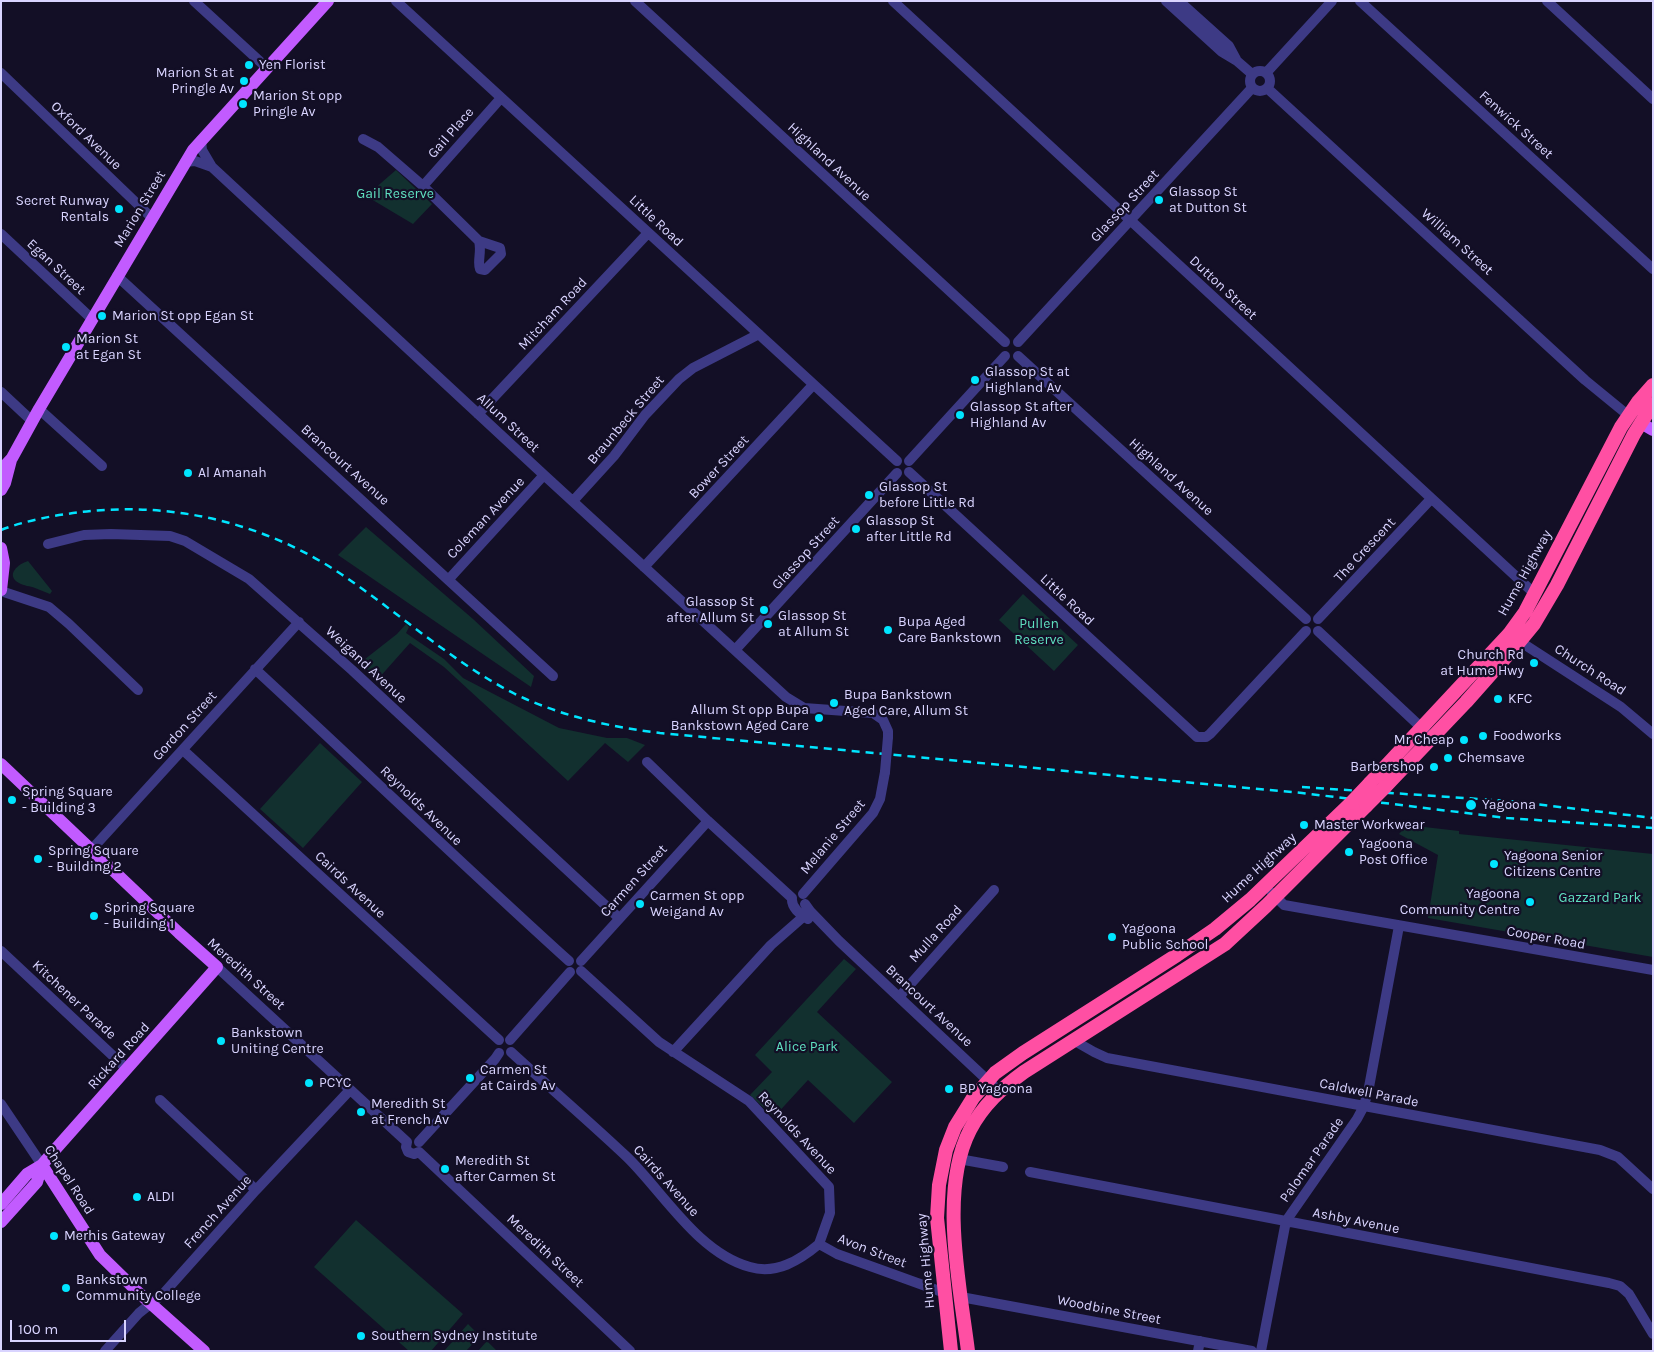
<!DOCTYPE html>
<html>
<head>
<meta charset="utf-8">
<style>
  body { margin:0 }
  #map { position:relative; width:1654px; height:1352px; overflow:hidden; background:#130f26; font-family:Karla,sans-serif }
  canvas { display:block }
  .frame { position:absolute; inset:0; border:2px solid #d9d4ff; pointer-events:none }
  .scale { position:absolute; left:10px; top:1320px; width:116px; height:22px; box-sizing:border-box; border:2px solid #d9d4ff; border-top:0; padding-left:6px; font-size:15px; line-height:18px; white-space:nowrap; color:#d9d4ff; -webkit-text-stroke:4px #130f26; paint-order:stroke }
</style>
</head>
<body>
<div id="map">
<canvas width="1654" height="1352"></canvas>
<div class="frame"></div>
<div class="scale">100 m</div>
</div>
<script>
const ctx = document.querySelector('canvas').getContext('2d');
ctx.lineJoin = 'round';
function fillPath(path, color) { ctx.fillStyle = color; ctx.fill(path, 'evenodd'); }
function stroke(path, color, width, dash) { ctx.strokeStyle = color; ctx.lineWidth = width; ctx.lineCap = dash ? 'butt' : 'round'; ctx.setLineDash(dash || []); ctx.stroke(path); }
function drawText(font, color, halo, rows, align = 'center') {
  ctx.font = font + ' Karla,sans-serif'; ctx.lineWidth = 4.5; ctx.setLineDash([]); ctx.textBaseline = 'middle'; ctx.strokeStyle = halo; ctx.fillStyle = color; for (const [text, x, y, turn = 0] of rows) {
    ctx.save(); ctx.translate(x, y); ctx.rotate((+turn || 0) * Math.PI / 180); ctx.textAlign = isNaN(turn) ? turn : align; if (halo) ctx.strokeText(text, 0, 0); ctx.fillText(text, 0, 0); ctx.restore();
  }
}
fillPath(new Path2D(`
  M396,170l36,34 -19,20 -47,-28z
  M366,527l107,92 61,57 -3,11 -193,-132z
  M28,561l24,30 -2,3c-5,-2 -10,-4 -15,-6 -5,-2 -11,-2 -16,-5 -14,-8 -1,-19 9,-22z
  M1023,594l55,51 -24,26 -55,-51z
  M406,624l3,3 -3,6 38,26 19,19 96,50 48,10h20l18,7 -17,17 -23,-19 -37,38 -124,-114 -34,-24 -32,36 -18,-16 37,-29z
  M320,743l42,39 -59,66 -43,-39z
  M1407,825l52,6v3l194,20v103l-225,-39 10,-63 -39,-21z
  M844,959l12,10 -39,43 75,70 -38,41 -46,-43 -34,37 -24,-22 22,-23 -17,-17z
  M356,1220l107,94 -32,37h-22l-95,-84z
  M468,1324l12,12 -14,15h-22z
  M487,1341l10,10h-19z`), '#12302f');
stroke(new Path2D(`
  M194,1l73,67
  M396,1l501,460
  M635,1l370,341
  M893,1l642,593
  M1166,1l56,51 15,9 15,13
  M1179,1l50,45 7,13
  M1360,1l293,268
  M1547,1l106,98
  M1250 81a10 10 0 1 1 20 0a10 10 0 1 1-20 0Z
  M1,73l151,145
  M1266,73l66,-72
  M1267,88l318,292 44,36
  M363,139l15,8 45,39 56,55 21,7 1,6 -16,16 -5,-1c-3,-7 2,-18 -1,-28
  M201,140l1,10 10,17 332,308 242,222 18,11 69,5 10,7 5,11v6
  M185,162l10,-1 17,6
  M423,186l78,-88
  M1,234l91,85
  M117,276l436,400
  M1018,342l234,-254
  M1018,356l288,263
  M1,392l31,29
  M39,409l63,57
  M478,414l170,-181
  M909,461l96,-105
  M909,472l288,265h9l4,-3 96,-103
  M573,501l41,-45 31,-41 34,-36 14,-11 66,-34
  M48,544l36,-9 27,-1 59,2 15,5 64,38 103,91 267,248
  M644,567l169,-182
  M449,579l95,-104
  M1,591l48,16 20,17 69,66
  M1318,619l113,-120
  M1318,631l107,100
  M1516,639l105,68 32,27
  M735,650l162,-177
  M255,669c105,97 208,196 314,292
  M183,750l316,290
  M647,762l61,59 84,77
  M92,849l207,-227
  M1272,893l12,12 369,65
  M803,894l70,-81 7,-14 5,-27
  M792,898c-1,9 8,17 16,21
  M805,904l5,7 29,30 160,150
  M1,951l126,118
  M581,961l127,-140
  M217,967l190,175
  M581,971l78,71 90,59 80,86 1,26 -11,31
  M899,997l95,-107
  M510,1040l60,-68
  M1073,1040l21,12 13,6 493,92 18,7 35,32
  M511,1052c38,35 78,69 116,105 36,35 71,96 123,110 26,8 50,-7 69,-23
  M673,1052l98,-107 32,-28
  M160,1100l96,90
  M1,1104l41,61
  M407,1142l-1,5 2,5 6,2 5,-2
  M419,1142l76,-83 4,-6
  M419,1152l211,199
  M959,1159l44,8
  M1030,1172l579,111 11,3 9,8 24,40
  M819,1244l18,10 108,39
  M961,1297l291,54
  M105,1351l34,-38 24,-19 93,-104 94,-100
  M1198,1351l2,-10
  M1261,1351l25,-130 71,-102 7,-13 5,-19 30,-161`), '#3d3a85', 10);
stroke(new Path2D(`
  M1641,423l12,7
  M1,470l11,-12 27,-49 154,-259 135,-149
  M1,490l4,-7 6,-23
  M1,548l3,15 -3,27
  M1,764l178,169 38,34 -164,185 -11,13 -15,9 -26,30
  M42,1165l58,90 40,39 64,57
  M1,1222l36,-40 5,-17`), '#c25bff', 12);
stroke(new Path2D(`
  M1370,783l139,-149 16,-22 96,-185 17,-25 15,-17
  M1385,787l81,-85 54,-61 14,-17 23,-39 77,-151 19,-30
  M951,1351l-14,-133 2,-33 7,-35 9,-23 18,-29 22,-25 28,-20 154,-98 38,-26 35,-29 101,-97
  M968,1351c-8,-65 -29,-161 2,-221 13,-25 32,-42 54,-58l201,-128 41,-38 100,-100`), '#ff4fa3', 14);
stroke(new Path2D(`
  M1,530c21,-8 44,-13 66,-16 96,-15 193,6 274,60 58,39 111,88 174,120 46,22 95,33 145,39l642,60 205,25 146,10
  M1302,787l207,14 144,17`), '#00e5ff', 2.5, [8, 6]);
stroke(new Path2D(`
  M885,772l3,-35`), '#3d3a85', 10);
stroke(new Path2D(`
  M1351,803l19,-20
  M1366,806l19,-19`), '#ff4fa3', 14);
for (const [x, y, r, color] of [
  [249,65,5,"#00e5ff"],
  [244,81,5,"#00e5ff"],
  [243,104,5,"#00e5ff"],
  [1159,200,5,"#00e5ff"],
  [119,209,5,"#00e5ff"],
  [102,316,5,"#00e5ff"],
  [66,347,5,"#00e5ff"],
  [975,380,5,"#00e5ff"],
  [960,415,5,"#00e5ff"],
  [188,473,5,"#00e5ff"],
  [869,495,5,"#00e5ff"],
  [856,529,5,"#00e5ff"],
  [764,610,5,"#00e5ff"],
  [768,624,5,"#00e5ff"],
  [888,630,5,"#00e5ff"],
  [1534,663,5,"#00e5ff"],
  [1498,699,5,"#00e5ff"],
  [834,703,5,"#00e5ff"],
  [819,718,5,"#00e5ff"],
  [1483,736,5,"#00e5ff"],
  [1464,740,5,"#00e5ff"],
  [1448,758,5,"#00e5ff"],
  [1434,767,5,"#00e5ff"],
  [12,800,5,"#00e5ff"],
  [1471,805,6,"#00e5ff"],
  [1304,825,5,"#00e5ff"],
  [1349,852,5,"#00e5ff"],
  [38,859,5,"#00e5ff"],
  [1494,864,5,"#00e5ff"],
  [1530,902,5,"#00e5ff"],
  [640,904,5,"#00e5ff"],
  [94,916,5,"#00e5ff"],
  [1112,937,5,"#00e5ff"],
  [221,1041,5,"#00e5ff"],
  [470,1078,5,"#00e5ff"],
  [309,1083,5,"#00e5ff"],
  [949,1089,5,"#00e5ff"],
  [361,1112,5,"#00e5ff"],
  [445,1169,5,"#00e5ff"],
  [137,1197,5,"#00e5ff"],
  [54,1236,5,"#00e5ff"],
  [66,1288,5,"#00e5ff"],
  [361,1336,5,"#00e5ff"]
]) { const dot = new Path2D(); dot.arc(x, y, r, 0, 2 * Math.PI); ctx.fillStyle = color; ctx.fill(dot); stroke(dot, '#130f26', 2); }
drawText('14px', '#d9d4ff', '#130f26', [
  ["Yen Florist",259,65],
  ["Marion St at",234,73,"right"],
  ["Pringle Av",234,89,"right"],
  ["Marion St opp",253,96],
  ["Pringle Av",253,112],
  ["Glassop St",1169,192],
  ["at Dutton St",1169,208],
  ["Secret Runway",109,201,"right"],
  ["Rentals",109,217,"right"],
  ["Marion St opp Egan St",112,316],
  ["Marion St",76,339],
  ["at Egan St",76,355],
  ["Glassop St at",985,372],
  ["Highland Av",985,388],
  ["Glassop St after",970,407],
  ["Highland Av",970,423],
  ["Al Amanah",198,473],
  ["Glassop St",879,487],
  ["before Little Rd",879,503],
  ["Glassop St",866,521],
  ["after Little Rd",866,537],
  ["Glassop St",754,602,"right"],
  ["after Allum St",754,618,"right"],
  ["Glassop St",778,616],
  ["at Allum St",778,632],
  ["Bupa Aged",898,622],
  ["Care Bankstown",898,638],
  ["Church Rd",1524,655,"right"],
  ["at Hume Hwy",1524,671,"right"],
  ["Bupa Bankstown",844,695],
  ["Aged Care, Allum St",844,711],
  ["KFC",1508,699],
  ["Allum St opp Bupa",809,710,"right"],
  ["Bankstown Aged Care",809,726,"right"],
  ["Foodworks",1493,736],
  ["Mr Cheap",1454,740,"right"],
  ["Chemsave",1458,758],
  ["Barbershop",1424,767,"right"],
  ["Spring Square",22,792],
  ["- Building 3",22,808],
  ["Yagoona",1482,805],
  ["Master Workwear",1314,825],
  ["Yagoona",1359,844],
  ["Post Office",1359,860],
  ["Spring Square",48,851],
  ["- Building 2",48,867],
  ["Yagoona Senior",1504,856],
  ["Citizens Centre",1504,872],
  ["Yagoona",1520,894,"right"],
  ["Community Centre",1520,910,"right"],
  ["Carmen St opp",650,896],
  ["Weigand Av",650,912],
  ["Spring Square",104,908],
  ["- Building 1",104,924],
  ["Yagoona",1122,929],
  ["Public School",1122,945],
  ["Bankstown",231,1033],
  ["Uniting Centre",231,1049],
  ["Carmen St",480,1070],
  ["at Cairds Av",480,1086],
  ["PCYC",319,1083],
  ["BP Yagoona",959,1089],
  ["Meredith St",371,1104],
  ["at French Av",371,1120],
  ["Meredith St",455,1161],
  ["after Carmen St",455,1177],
  ["ALDI",147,1197],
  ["Merhis Gateway",64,1236],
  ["Bankstown",76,1280],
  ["Community College",76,1296],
  ["Southern Sydney Institute",371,1336]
], 'left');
drawText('14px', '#d9d4ff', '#130f26', [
  ["Fenwick Street",1516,125,42],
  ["Gail Place",451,133,-49],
  ["Oxford Avenue",86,136,44],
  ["Highland Avenue",829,162,43],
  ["Glassop Street",1125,206,-47],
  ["Marion Street",140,209,-59],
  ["Little Road",656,221,43],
  ["William Street",1457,242,42],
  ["Egan Street",56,267,43],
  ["Dutton Street",1223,288,43],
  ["Mitcham Road",553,314,-47],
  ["Braunbeck Street",626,420,-50],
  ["Allum Street",508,423,43],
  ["Brancourt Avenue",345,465,42],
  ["Bower Street",719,467,-47],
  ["Highland Avenue",1171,477,42],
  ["Coleman Avenue",486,518,-47],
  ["The Crescent",1365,550,-47],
  ["Glassop Street",806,553,-48],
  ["Hume Highway",1525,573,-61],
  ["Little Road",1067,600,43],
  ["Weigand Avenue",366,665,43],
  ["Church Road",1590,670,33],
  ["Gordon Street",185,726,-48],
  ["Reynolds Avenue",421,806,44],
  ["Melanie Street",833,837,-50],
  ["Hume Highway",1259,868,-43],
  ["Carmen Street",634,881,-48],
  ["Cairds Avenue",350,885,43],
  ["Mulla Road",936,934,-48],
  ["Cooper Road",1546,938,10],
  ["Meredith Street",246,974,42],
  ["Kitchener Parade",74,1000,43],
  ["Brancourt Avenue",929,1006,43],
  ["Rickard Road",119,1056,-48],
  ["Caldwell Parade",1369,1093,11],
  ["Reynolds Avenue",797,1133,47],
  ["Palomar Parade",1312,1160,-55],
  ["Chapel Road",69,1180,57],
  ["Cairds Avenue",666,1181,48],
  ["French Avenue",218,1212,-48],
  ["Ashby Avenue",1356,1221,11],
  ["Meredith Street",545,1251,43],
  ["Avon Street",872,1251,21],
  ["Hume Highway",926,1261,-95],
  ["Woodbine Street",1109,1310,11]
]);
drawText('14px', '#5fe0c0', '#130f26', [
  ["Gail Reserve",395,194],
  ["Pullen",1039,624],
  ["Reserve",1039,640],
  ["Gazzard Park",1600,898],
  ["Alice Park",807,1047]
]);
</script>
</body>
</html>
